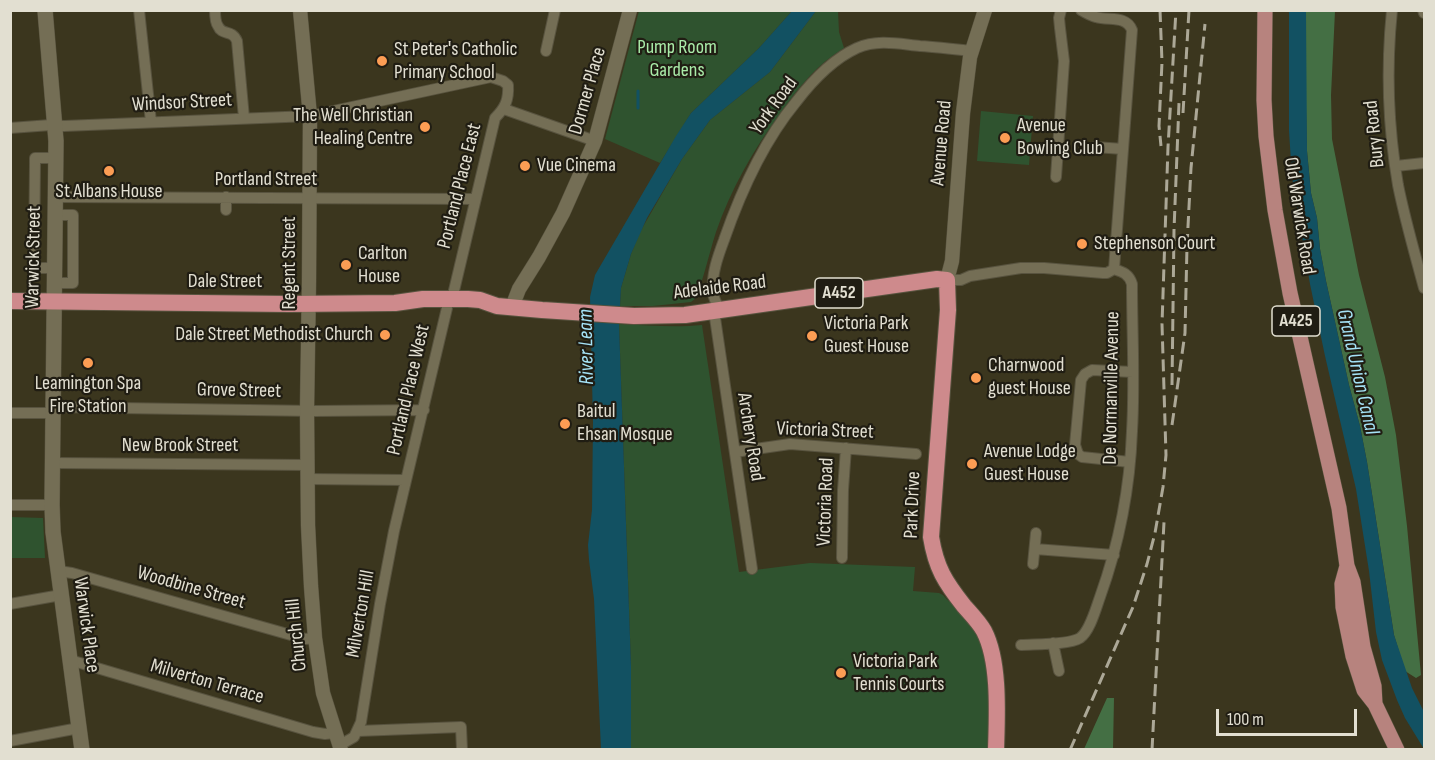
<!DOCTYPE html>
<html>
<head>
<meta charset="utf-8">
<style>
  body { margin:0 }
  #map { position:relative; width:1435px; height:760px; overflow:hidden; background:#3b361e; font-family:"Sofia Sans Condensed",sans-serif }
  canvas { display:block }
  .frame { position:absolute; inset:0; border:12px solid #e2dfd1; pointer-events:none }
  .scale { position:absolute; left:1216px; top:709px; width:141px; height:27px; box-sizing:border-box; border:3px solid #e2dfd1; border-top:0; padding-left:8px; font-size:18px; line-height:21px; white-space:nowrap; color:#e2dfd1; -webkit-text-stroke:4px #201d13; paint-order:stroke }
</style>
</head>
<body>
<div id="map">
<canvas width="1435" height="760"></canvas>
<div class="frame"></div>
<div class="scale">100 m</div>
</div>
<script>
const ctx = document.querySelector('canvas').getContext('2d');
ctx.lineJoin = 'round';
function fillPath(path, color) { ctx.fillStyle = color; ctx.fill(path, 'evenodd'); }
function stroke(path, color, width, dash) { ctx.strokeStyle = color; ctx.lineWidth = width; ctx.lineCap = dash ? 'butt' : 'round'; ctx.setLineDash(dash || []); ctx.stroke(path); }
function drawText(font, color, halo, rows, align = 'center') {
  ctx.font = font + ' "Sofia Sans Condensed",sans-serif'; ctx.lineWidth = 4.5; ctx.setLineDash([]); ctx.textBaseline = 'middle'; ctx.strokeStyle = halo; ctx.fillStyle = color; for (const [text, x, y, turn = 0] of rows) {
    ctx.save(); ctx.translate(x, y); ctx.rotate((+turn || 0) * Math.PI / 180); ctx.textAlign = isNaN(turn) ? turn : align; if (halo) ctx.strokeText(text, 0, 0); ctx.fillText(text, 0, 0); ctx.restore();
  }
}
fillPath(new Path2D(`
  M639,11h153l-33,37 -68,65 -31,50 -55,-24z
  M816,11h22l1,21 5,16c-28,17 -46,40 -64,66 -27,36 -49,75 -64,118 -7,22 -12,45 -20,66l-5,4 -38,4h-33l1,-18 10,-34 9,-22 42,-73 28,-39 60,-48z
  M981,111l52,5 -4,49 -52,-4z
  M619,324c28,1 55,4 83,1l37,247 71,-9 105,4 -2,24 26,2 4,2c10,11 24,22 31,35 21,34 15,81 16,119h-359v-83z
  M11,517l32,1 2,40h-34z`), '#2f532f');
fillPath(new Path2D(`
  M1306,11h29l-4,84 1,44 27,136 26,102 11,58 11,91 14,149 -5,3 -11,-7 -11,-36 -27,-173 -7,-36 -11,-41 -23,-104 -6,-32 -3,-31 -6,-25 -4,-42 -1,-42z
  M1107,698h7l-1,51h-29z`), '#446f44');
fillPath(new Path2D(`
  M792,11h24l-46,61 -60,48 -28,39 -35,59 -16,36 -10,34 -2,36 12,342v83h-30l-7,-150 -5,-39 -1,-15 4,-35 1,-88 -3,-125 5,-22 81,-139 15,-23 68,-65z
  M1289,11h17l1,140 4,42 6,25 3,31 6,32 23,104 11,41 7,36 27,173 18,53 12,24v37l-19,-31 -8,-18 -15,-40 -6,-28 -7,-61 -13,-82 -31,-133 -15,-72 -18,-107 -3,-46z`), '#125162');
stroke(new Path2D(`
  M638,91v17`), '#125162', 3);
const minor = new Path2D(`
  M139,10l12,112
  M215,10c0,5 0,12 3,16 4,10 14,3 19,15l7,77
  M1081,10c5,3 10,6 15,7 13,4 30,-2 36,13l-18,239
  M1392,10c-6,59 -4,117 6,175 7,35 17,69 26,103
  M1423,10l1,3
  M546,51l9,-41
  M504,109l91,32
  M10,128l41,-3 13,1 246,-10 181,-39 12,4 5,4c1,15 -3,23 -13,33l-43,181
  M1095,147l28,2
  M1396,166l28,-3
  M1056,177l8,-116 -4,-33 -1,-10 2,-8
  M56,197l419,2
  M226,197v13
  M54,268h-20l1,-105v-5h21
  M947,280h14l9,-4 51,-8h23l59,5h4l7,-4
  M54,283h19v-68h-17
  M720,310c-3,-5 -6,-11 -7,-17 -2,-18 5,-37 11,-53 17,-49 39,-98 72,-138 16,-21 37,-43 61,-54 21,-9 42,-4 63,-2 17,1 34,3 51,5
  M714,311l38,258
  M54,407l260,4 110,-1
  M10,413h43
  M735,452l55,-8 126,10
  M1130,462l-48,-5 -4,-3 -3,-9 6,-65 4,-6 7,-4 41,2
  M53,463l255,2
  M307,479l99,1
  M10,505h42
  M1035,549l79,6
  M842,558l1,-68 3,-42
  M1033,564l3,-31
  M58,571l14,2 233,66 10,-1
  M10,604l51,-9
  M1053,643l6,28
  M1021,645c14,-1 48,0 59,-7 10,-7 16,-30 20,-41 19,-53 30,-110 32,-166 3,-49 0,-98 0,-147 -3,-10 -9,-12 -18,-15
  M70,660l243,72 12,2 10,-1
  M358,731l103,-4 1,23
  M10,741l69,-13
  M340,745l14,-8 7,-15 19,-118 14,-73 53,-223`);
const tertiary = new Path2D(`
  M300,10l10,106 -1,165 -2,129 1,115 3,61 4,52 8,55 18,57
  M947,280l5,-19 11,-148 7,-56 15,-47
  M512,307l7,-18 20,-32 24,-44 32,-72 35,-131`);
const secondary = new Path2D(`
  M45,10l11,131 -4,364 1,27 29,218`);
const primary = new Path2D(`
  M1265,10l-1,90 2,36 9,74 15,83 49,215 8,58 6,16 10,65 11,39 1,18
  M1347,566l-5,18 1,23 10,49 11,34 11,14 22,46`);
const trunk = new Path2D(`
  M10,301l279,3 106,-1 28,-4h45l12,1 17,6 45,4 92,6 51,-1 252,-36 10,1 1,30 -17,227c5,31 14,45 33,69 7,8 15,16 20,25 16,31 13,84 12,119`);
stroke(minor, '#58533f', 12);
stroke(tertiary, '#58533f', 15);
stroke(secondary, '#58533f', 16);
stroke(primary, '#58533f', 16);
stroke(trunk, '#58533f', 18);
stroke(minor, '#746e55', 10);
stroke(tertiary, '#746e55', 14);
stroke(secondary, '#746e55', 15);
stroke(primary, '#b7837e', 15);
stroke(trunk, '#ce8a8c', 16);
stroke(new Path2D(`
  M1160,10l2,52 -3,64 2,20
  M1183,113l6,-103
  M1172,385l2,-155 5,-127
  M1172,425l13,-92 2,-87 4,-78 14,-144
  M1070,750l63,-143 14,-43 8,-31 8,-46 3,-32 -4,-131 6,-177 8,-137
  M1152,750l12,-228`), '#aca897', 3, [12, 6]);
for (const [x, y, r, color] of [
  [382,61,6,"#fc9d54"],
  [425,127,6,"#fc9d54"],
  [1005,138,6,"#fc9d54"],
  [525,166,6,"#fc9d54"],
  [109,171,6,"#fc9d54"],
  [1082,244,6,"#fc9d54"],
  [346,265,6,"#fc9d54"],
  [385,335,6,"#fc9d54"],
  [812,336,6,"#fc9d54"],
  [88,363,6,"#fc9d54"],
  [976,378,6,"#fc9d54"],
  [565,424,6,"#fc9d54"],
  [972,464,6,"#fc9d54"],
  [841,673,6,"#fc9d54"]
]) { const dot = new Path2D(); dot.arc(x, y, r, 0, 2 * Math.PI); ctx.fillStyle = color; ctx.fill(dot); stroke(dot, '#201d13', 2); }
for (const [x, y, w] of [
  [839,293,48],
  [1296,321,48]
]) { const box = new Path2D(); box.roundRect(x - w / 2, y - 15, w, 30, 4.5); ctx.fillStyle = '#201d13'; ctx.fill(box); stroke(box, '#e2dfd1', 1.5); }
drawText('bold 18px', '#e2dfd1', null, [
  ["A452",839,293],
  ["A425",1296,321]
]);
drawText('20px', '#a9eba8', '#201d13', [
  ["Pump Room",677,48],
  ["Gardens",677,71]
]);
drawText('20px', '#e2dfd1', '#201d13', [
  ["St Peter's Catholic",394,50],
  ["Primary School",394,73],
  ["The Well Christian",413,116,"right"],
  ["Healing Centre",413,139,"right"],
  ["Avenue",1017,126],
  ["Bowling Club",1017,149],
  ["Vue Cinema",537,166],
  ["St Albans House",109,192,"center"],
  ["Stephenson Court",1094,244],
  ["Carlton",358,254],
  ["House",358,277],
  ["Victoria Park",824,324],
  ["Guest House",824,347],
  ["Dale Street Methodist Church",373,335,"right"],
  ["Charnwood",988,366],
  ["guest House",988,389],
  ["Leamington Spa",88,384,"center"],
  ["Fire Station",88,407,"center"],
  ["Baitul",577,412],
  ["Ehsan Mosque",577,435],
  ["Avenue Lodge",984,452],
  ["Guest House",984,475],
  ["Victoria Park",853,662],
  ["Tennis Courts",853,685]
], 'left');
drawText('20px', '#e2dfd1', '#201d13', [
  ["Dormer Place",588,91,-74],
  ["Windsor Street",182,103,-3],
  ["York Road",774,106,-54],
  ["Bury Road",1375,134,-96],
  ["Avenue Road",942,143,-85],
  ["Portland Street",266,180],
  ["Portland Place East",460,186,-76],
  ["Old Warwick Road",1299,216,81],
  ["Warwick Street",34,257,-89],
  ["Regent Street",290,263,-90],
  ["Dale Street",225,282],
  ["Adelaide Road",720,288,-7],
  ["De Normanville Avenue",1112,388,-89],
  ["Portland Place West",409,390,-77],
  ["Grove Street",239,391,1],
  ["Victoria Street",825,431,2],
  ["Archery Road",750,437,81],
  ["New Brook Street",180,446],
  ["Victoria Road",826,502,-88],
  ["Park Drive",913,505,-88],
  ["Woodbine Street",191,588,16],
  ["Milverton Hill",361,614,-80],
  ["Warwick Place",86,625,82],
  ["Church Hill",297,635,-96],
  ["Milverton Terrace",207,682,16]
]);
drawText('italic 21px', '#a5e2f6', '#201d13', [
  ["River Leam",587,347,-91],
  ["Grand Union Canal",1357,372,77]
]);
</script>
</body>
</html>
